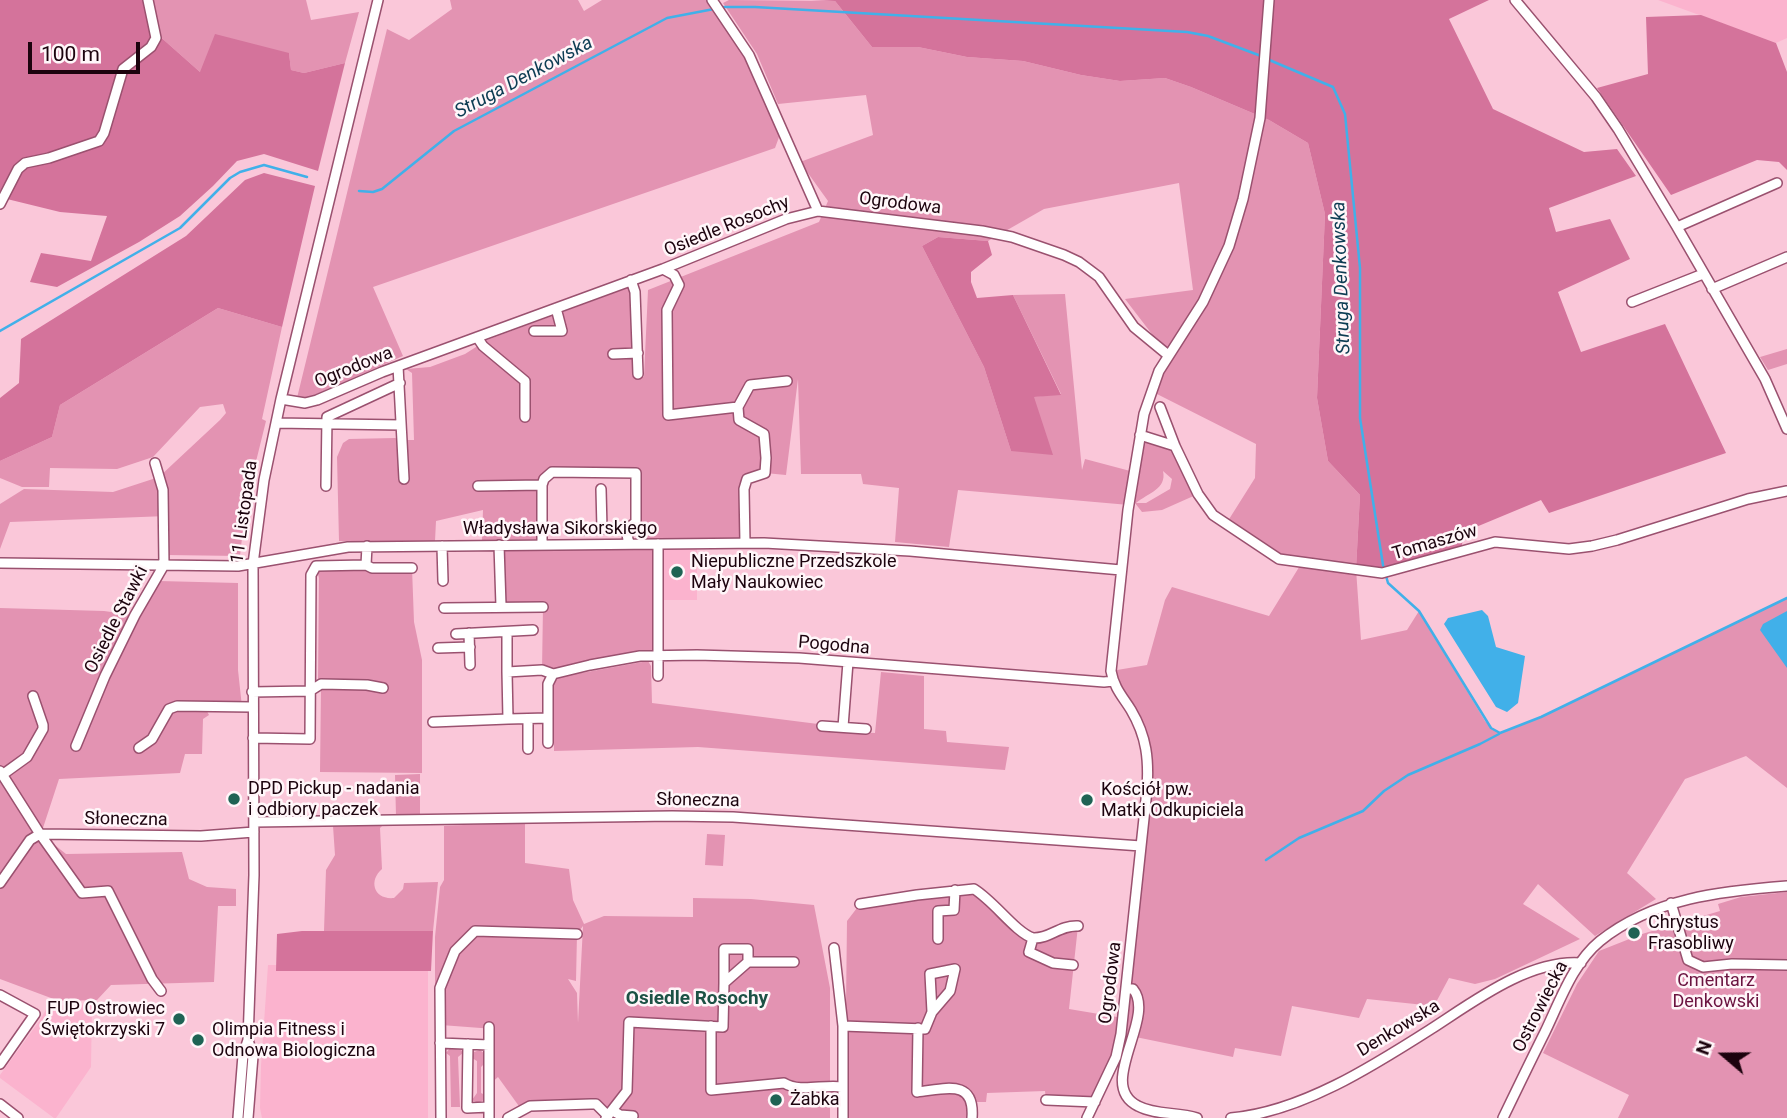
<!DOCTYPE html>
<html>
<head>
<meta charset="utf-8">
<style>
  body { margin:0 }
  #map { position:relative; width:1787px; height:1118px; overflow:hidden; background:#fac7d9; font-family:Roboto,sans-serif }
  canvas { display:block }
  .north { position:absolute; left:1689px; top:1020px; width:70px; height:70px; -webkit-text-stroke:5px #fff6f9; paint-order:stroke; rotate:290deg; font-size:19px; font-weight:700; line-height:28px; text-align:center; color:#1c030e }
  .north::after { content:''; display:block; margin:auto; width:24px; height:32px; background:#1c030e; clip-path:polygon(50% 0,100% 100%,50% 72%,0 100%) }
  .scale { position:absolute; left:28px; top:42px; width:112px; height:32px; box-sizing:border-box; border:4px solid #1c030e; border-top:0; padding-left:9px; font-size:21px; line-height:24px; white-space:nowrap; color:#1c030e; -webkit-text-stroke:5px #fff6f9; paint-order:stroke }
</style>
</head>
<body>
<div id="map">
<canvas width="1787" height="1118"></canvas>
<div class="north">N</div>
<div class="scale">100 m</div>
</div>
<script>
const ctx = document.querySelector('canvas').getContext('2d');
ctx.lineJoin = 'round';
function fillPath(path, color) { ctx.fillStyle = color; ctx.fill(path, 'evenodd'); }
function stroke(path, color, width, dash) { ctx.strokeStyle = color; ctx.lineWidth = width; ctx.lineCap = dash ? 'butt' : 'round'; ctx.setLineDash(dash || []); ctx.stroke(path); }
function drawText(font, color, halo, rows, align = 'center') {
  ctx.font = font + ' Roboto,sans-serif'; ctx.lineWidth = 5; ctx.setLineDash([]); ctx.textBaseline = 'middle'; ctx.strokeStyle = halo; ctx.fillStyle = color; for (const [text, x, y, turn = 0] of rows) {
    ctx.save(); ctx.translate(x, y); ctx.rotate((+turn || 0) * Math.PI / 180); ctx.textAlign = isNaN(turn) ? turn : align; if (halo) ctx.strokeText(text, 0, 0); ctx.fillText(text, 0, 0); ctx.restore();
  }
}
fillPath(new Path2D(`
  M1658,0h129v38l-11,5z
  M658,544h39v56h-39z
  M268,965h160v153h-166l-2,-10 1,-42z
  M92,1004l-1,63 -35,51h-2l-54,-40v-3l40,-55 8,-14z`), '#fbb3ce');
fillPath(new Path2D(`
  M148,0h158l5,20 48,-8 -14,51 -41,10 -13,-3 -2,-17 -89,19 -44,-39z
  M450,0h128l6,11 18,-11h110l37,55 33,74 -7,19 -402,139 30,69 -93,41 -13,1 90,-369 22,11 43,-31z
  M729,0l106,1 37,46h46l49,10 56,4 58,14 39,6 45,-3 26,9 78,33 39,23 17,71 -8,184 11,63 32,34 -4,74 5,71 46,-10 12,-19 66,110 6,7 9,5 41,-16 246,-119v190l-41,-32 -61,23 -58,94 29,26 -61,37 -57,-52 -15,20 57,35 -85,40 -20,5 -26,-6 -15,28 -67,-7 -8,19 -67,-12 -11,50 -46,-8 -2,9 -112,-23 -26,68 -49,-2 -1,-9 -58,2 -1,9h-13l-1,16h-129l-2,-112h5l1,-85 13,-17 107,-15 66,49 45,-12 -9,83 54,9 25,-263 -37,-84 36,-6 18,-65 7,-13 97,29 32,-52 -22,-5 -53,-35 29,-46 1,-34 -105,-53 17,-36 -43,-56 68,-9 -14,-107 -135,26 -56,32 -50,-4 -16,9 62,121 27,84 22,-54 28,-3 -48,-99 52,-1 17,176 3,-11 49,13 6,-37 35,11 23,48 -36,16 -20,2 -7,-9 5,-33 -6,3 -5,32 -171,-15 -9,57 -54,-5 4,-54 -36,-4 -2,-10h-60l-3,-95 -12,96 -21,-2 -18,6 -2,59 -102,1 -3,-59 -4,-7 -84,-1 -8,7 -2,60 -60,1 1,-30 -47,11 -1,20h-96l-2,-84 6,-14 6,-4 46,-1 7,2h12l-2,-67 -6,-4 24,-2 35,-13 22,-14 146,-54 5,88 6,3 4,-87 171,-68 9,-21 -28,-39 73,-27 -7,-40 -88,9 -21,-50 -34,-51zM1163,471l9,8 -2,10 -24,14h-10c12,-10 31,-14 27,-32z
  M218,308l64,19 -20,92 4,2 -20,81 -6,54 -73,-1v-39l-157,6 -10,27v-45l24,-15 89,3 46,-15 61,-57 6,-7 -3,-9 -23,3 -47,50 -36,12 -67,-1 -1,19h-27l-22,-9v-17l52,-24 8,-32z
  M1787,349v15l-19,6 -8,-13z
  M658,544v111l-98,15h-18l1,-63 -42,-1 -2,-61z
  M316,566l96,2 2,54 8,38v113l-102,-1 1,-84 -3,-10 1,-100z
  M159,581l79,2v87l4,37 -10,-5h-30l7,13 -6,4 -1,35h-17l-5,19 -121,6 -18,55 25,20 116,-2 7,27 18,8 29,2v17h-18l-4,76 -103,3 -14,15 -38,1 -59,-22v-371l104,3 36,5z
  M648,661l3,5 1,37 166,21 1,6 56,3 6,-61 43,4v53l22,2 1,11 62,5 -4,23 -307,-23 -144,4v-69l5,-5z
  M420,774v42h-24l-1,-41z
  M525,822v41l44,6 4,31 11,24 20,-8 89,1v-19l58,1 63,6 16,83v130h-224l-6,-11 -79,2 -23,-32 -9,8v-17h5v-39l-53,-4 -2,-37 -4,1v-52l5,-50 4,-7v-54zM583,926l-5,97 -1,-30 -9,-14 8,2 1,-47z
  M383,825l-3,3 2,41c-14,12 -8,31 12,29l9,-9 1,-6 34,-1 -5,49h-109l2,-61 9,-15 -2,-29z
  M707,834l18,1 -2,31 -18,-1z
  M1787,892v226h-169l11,-23 -86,-42 34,-69 22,-33 43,-17 78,-23 -2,-7 23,-7z
  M450,1048l11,2 2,3 -5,4 2,50h-9l-1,-51 -4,-3z
  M480,1050l6,5v7l-5,5v26l4,2 1,4 -8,4 -6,-3 5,-7v-32l-5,-3 2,-6z`), '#e393b2');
fillPath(new Path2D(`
  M0,0h148l8,33 44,39 15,-38 74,19 2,17 13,3 41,-10 -27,108 -54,-17 -27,7 -24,25 -33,30 -41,26 -82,45 -27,-5 11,-29 50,8 16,-45 -47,-4 -53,-13 -7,5z
  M811,0h678l-40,19 44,90 91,43 33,-3 19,27 -87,32 7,24 54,-13 20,40 -72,33 23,60 84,-28 61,129 -177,60 -8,-13 -77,32 -3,19 -68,21 -37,-3 4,-74 -32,-34 -11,-63 8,-184 -17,-71 -39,-23 -78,-33 -26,-9 -45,3 -39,-6 -58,-14 -56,-4 -49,-10h-46l-37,-46z
  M1701,15l75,28 11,29v98l-8,-8 -22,-2 -86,35 -74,-107 51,-14 -2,-57z
  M264,173l51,13 -33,141 -64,-19 -158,97 -8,32 -52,24v-63l19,-15 2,-44 165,-103 59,-56z
  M938,237l50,4 4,14 -21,17v10l6,16 36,-3 48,100 -27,2 19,58 -42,-4 -27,-84 -62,-121z
  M302,931h131l-2,40h-155l1,-37z`), '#d4739b');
fillPath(new Path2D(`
  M1482,610l6,6 8,31 29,9 -7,47 -11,9 -11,-5 -52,-83 4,-6z
  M1787,611v57l-27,-38 3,-6z`), '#41b0e9');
stroke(new Path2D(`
  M724,7h31l432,25 21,4 53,20
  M1267,59l66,28 12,27 15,154v150l23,147 5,18 31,28 72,117 9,5 41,-16 246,-119
  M359,191l14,1 9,-3 72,-58 213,-113 47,-9
  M0,331l180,-103 50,-50 10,-6 24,-7 43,12
  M1266,860l33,-22 64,-27 21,-20 24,-16 72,-31 19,-10`), '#41b0e9', 2.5);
const minor = new Path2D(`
  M712,0l37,55 69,156
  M1515,0l81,97 22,32 59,98 100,-44
  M0,204l18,-35 7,-6 24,-5 50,-17 5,-8 19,-64 28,-22 5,-9 -8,-38
  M1677,227l88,152 22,50
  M663,269l11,6 5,10 -12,25 1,105 70,-8
  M631,280l4,12 3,82
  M1712,289l75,-32
  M1632,302l71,-28
  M534,331h28l-6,-23
  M477,337l6,9 42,35v36
  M613,354l25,-1
  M398,366l6,113
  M281,399l24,4 12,-3 65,-28 281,-103 123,-50 32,-8 164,20 30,6 52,18 15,7 20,15 35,50 34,28
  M1160,407l15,39
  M276,423l125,2
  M1140,435l35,11 23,48 15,21 66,44 103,14 113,-31 74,7 23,-3 25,-6 131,-41 39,-8
  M326,486l1,-69 73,-34
  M478,486l64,-1
  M601,489l1,40
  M580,530l42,-2 4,2 3,14
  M745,543l-1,-54 3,-10 18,-6 1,-15 -2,-24 -25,-14 -1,-13 12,-22 37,-4
  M499,545l2,61
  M542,545v-60l2,-6 8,-7 84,1v49l-10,8
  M442,546l1,35
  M0,563l238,3 110,-19 416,-4 146,8 211,19
  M366,565l6,3h40
  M444,608l99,-1
  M507,632v40
  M469,633l1,32
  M456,634l77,-4
  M438,648l32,-1
  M658,676v-132
  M252,692l58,-1 11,-7 46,1 16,3
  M508,719l40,-1
  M433,722l75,-3 -1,-47 35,-2 11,4 37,-9 50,-9 57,-1 102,3 305,24 9,-1
  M822,726l44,3
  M843,727l5,-65
  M253,738l57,1 1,-164 5,-9 50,-1 1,-19
  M548,743v-59l5,-10
  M76,746l29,-70 30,-61 29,-50 -1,-75 -8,-27
  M139,748l13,-9 17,-30 8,-3 75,1
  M528,749v-30
  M0,771l40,63 -10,6 -30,43
  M2,775l25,-18 16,-28v-4l-10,-29
  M254,822l418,-6 61,1 408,29
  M40,834l161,2 53,-4
  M40,834l42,59 26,-2 44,88 9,12
  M1671,903l17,57 15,7 29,-3 55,1
  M860,904l57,-9 57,-6c21,13 41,43 59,49l-4,14 24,11 20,2
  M1033,938c17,1 26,-13 45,-12
  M938,939v-28l16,-1 1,-20
  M834,948l9,78v92
  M724,983v-34h24v13
  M1126,989h7c24,29 -38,96 5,117 17,9 40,6 59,12
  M0,995l35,19 -35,50
  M711,1026v64l73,-7c16,10 40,1 58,4
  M843,1026l82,3 7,-17 18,-21 5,-22 -25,5 2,38
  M918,1028l-1,64c28,-3 58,-14 55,26
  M440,1043l49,2
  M468,1044l-1,64 22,-1
  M1046,1100l49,2
  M0,1104l18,14
  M613,1111l7,4 13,1
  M238,1118l5,-63 5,-15 6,-165 -1,-311 11,-84 17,-81 97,-399
  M248,1118l5,-62 -5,-16
  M441,1118l-1,-130 15,-37 20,-20 102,3
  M489,1118v-91
  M508,1118l22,-12 61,-2h5l12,12
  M606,1118l21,-27 2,-69 94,5 1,-44 24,-21h46
  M1087,1118l29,-61 5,-23 26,-244c2,-30 0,-53 -16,-80 -8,-13 -17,-22 -20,-39l17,-161 16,-96 15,-43 44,-69 26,-56 14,-47 17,-81 9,-118
  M1231,1118c70,-6 142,-52 200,-89 42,-27 98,-70 150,-66
  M1503,1118c14,-29 28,-58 42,-86 15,-31 28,-69 55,-91 54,-43 121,-50 187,-55`);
stroke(minor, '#9a516f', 12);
stroke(minor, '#fff', 9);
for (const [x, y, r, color] of [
  [677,572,7,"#1f6354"],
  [234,799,7,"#1f6354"],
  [1087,800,7,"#1f6354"],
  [1634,933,7,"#1f6354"],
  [179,1019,7,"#1f6354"],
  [198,1040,7,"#1f6354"],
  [776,1100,7,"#1f6354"]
]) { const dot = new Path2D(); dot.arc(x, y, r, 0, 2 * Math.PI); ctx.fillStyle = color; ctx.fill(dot); stroke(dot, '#fff6f9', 2.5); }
drawText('18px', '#1c030e', '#fff6f9', [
  ["Ogrodowa",900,204,7],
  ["Osiedle Rosochy",727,227,-22],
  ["Ogrodowa",354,368,-22],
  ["11 Listopada",245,512,-82],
  ["Władysława Sikorskiego",560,529],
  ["Tomaszów",1435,543,-16],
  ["Osiedle Stawki",117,620,-63],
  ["Pogodna",834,646,5],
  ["Słoneczna",698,801,1],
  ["Słoneczna",126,820,1],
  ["Ogrodowa",1111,983,-83],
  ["Ostrowiecka",1541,1007,-63],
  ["Denkowska",1399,1029,-31]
]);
drawText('18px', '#1c030e', '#fff6f9', [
  ["Niepubliczne Przedszkole",691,562],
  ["Mały Naukowiec",691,583],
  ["DPD Pickup - nadania",248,789],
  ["i odbiory paczek",248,810],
  ["Kościół pw.",1101,790],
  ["Matki Odkupiciela",1101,811],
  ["Chrystus",1648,923],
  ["Frasobliwy",1648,944],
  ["FUP Ostrowiec",165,1009,"right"],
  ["Świętokrzyski 7",165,1030,"right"],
  ["Olimpia Fitness i",212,1030],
  ["Odnowa Biologiczna",212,1051],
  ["Żabka",790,1100]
], 'left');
drawText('18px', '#6b1340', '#fff6f9', [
  ["Cmentarz",1716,981],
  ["Denkowski",1716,1002]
]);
drawText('italic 19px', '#0d3c53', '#fff6f9', [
  ["Struga Denkowska",524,78,-28],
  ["Struga Denkowska",1342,278,-92]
]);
drawText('bold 19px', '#1c5145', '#fff6f9', [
  ["Osiedle Rosochy",697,999]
]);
</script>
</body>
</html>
